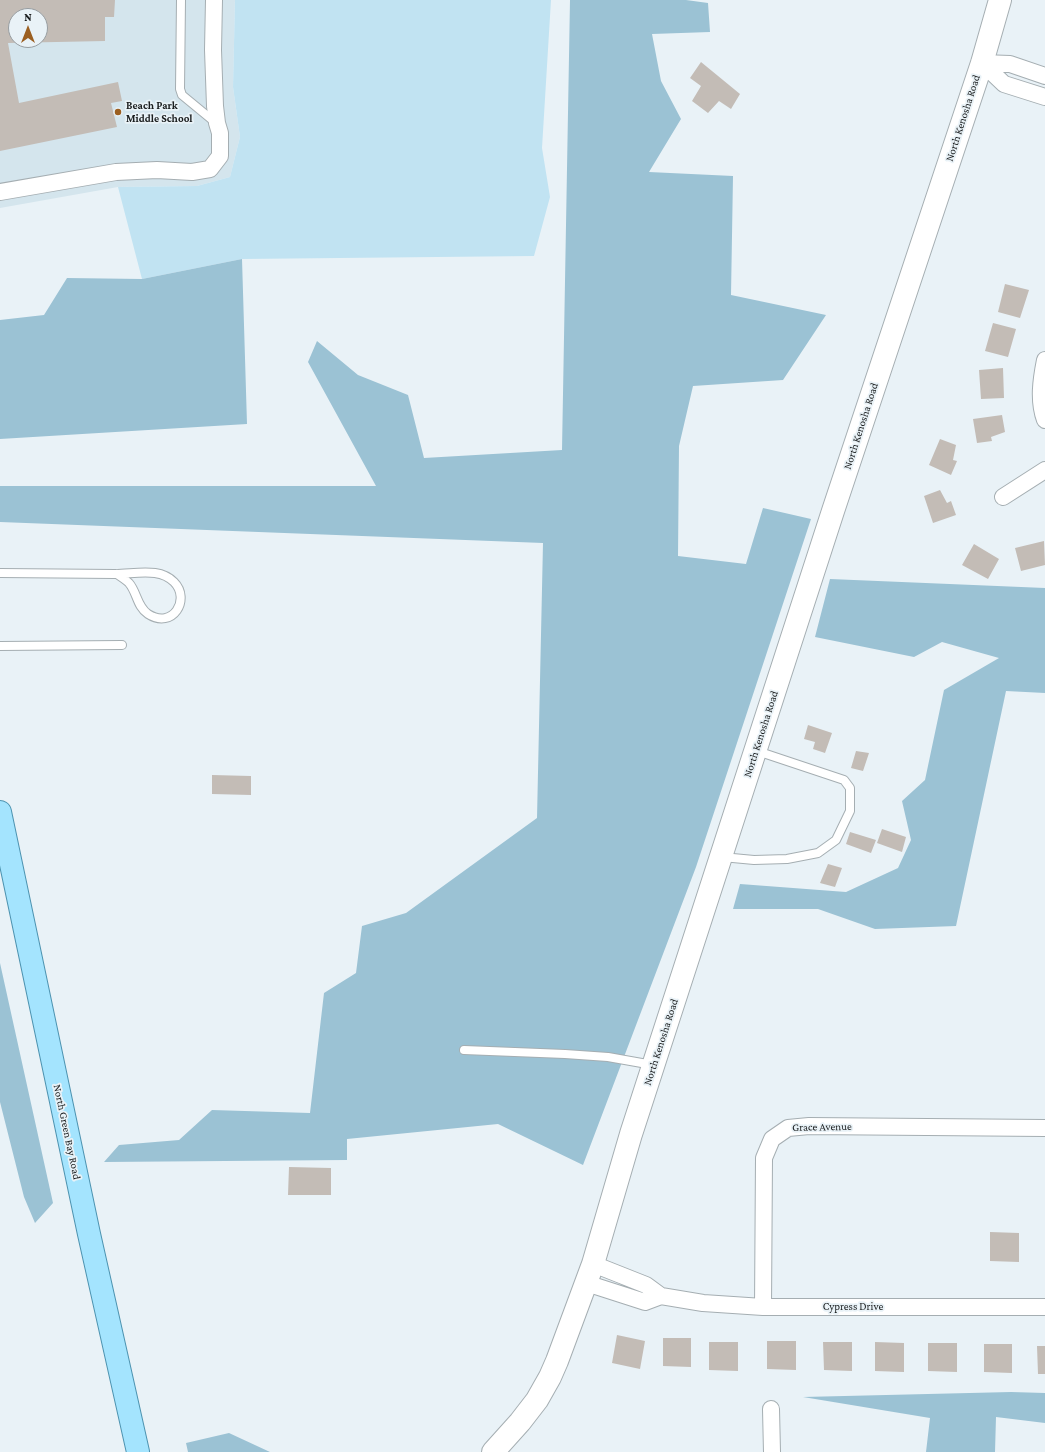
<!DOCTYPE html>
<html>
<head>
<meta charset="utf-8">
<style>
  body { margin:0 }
  #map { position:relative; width:1045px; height:1452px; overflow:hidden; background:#e9f2f7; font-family:"Crimson Pro",serif }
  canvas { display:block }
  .north { position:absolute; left:8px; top:8px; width:40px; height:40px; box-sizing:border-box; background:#e9f2f7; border:1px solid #979da1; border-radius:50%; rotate:0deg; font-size:11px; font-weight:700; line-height:16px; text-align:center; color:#1b1e1f }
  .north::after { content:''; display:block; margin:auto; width:14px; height:18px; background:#9b5f21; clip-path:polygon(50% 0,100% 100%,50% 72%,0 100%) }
</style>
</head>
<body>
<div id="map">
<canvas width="1045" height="1452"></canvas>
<div class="north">N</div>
</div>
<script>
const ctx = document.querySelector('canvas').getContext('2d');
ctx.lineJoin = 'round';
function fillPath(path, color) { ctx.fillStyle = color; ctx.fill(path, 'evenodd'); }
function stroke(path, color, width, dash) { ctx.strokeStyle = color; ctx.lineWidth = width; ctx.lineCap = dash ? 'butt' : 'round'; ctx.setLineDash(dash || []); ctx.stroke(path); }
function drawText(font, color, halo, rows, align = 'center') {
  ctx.font = font + ' "Crimson Pro",serif'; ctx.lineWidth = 3.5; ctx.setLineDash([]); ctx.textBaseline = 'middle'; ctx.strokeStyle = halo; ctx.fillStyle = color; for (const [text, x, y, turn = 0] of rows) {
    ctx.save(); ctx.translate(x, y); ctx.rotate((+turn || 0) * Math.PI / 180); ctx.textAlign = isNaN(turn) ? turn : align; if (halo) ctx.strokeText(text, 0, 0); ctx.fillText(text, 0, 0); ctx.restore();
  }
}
fillPath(new Path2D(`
  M0,0h235l-2,87 7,50 -10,40 -33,9 -79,1 -118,21zM16,16h24v24h-24z`), '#d4e5ed');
fillPath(new Path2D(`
  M235,0h316l-9,148 8,49 -16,59 -292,3 -100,20 -24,-92 79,-1 33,-9 10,-40 -7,-50z`), '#c1e3f2');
fillPath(new Path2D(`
  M570,0h116l22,3 2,29 -58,2 9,47 20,38 -32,53 84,4 -2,119 95,20 -43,65 -90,6 -14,60 -1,110 68,8 17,-56 48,11 -115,348 -113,298 -85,-41 -151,15v21l-243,2 15,-17 60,-5 33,-30 98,3 14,-120 32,-20 6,-47 44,-13 131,-95 6,-275 -543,-21v-36h376l-68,-124 9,-21 41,34 50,20 16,63 138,-8z
  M242,259l5,165 -247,15v-119l44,-5 23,-37 75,1z
  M830,579l215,9v105l-39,-2 -50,235 -81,3 -57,-20h-85l7,-25 106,8 52,-24 13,-28 -9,-39 23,-21 19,-90 55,-32 -57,-16 -28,15 -99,-20z
  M0,963l53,240 -18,20 -11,-26 -24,-95z
  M1011,1392l34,1v30l-49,-6 -1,35h-69l4,-34 -127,-21z
  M229,1433l41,19h-82l-2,-9z`), '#9bc2d4');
fillPath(new Path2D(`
  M0,0h115l-1,17h-9v24l-97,2 11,60 99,-21 4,19 -11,2 6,24 -117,24zM16,16h24v24h-24z
  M701,62l39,32 -9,15 -12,-8 -11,12 -16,-12 9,-15 -11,-8z
  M1005,284l24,6 -9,28 -22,-6z
  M993,323l23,6 -8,28 -23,-6z
  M1003,368l1,30 -23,1 -2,-29z
  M1002,415l3,17 -14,5 1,4 -15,2 -4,-24z
  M940,439l16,6 -3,15 4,1 -6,14 -22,-10z
  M940,490l7,13 4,-2 5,14 -23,8 -9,-27z
  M1044,541l1,24 -24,6 -6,-23z
  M974,544l25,15 -11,20 -26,-14z
  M808,725l24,8 -7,20 -12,-4 2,-7 -11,-3z
  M856,751l13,2 -6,18 -12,-3z
  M212,775l39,1v19l-39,-1z
  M882,829l24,8 -4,15 -25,-9z
  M850,832l26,8 -5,13 -25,-9z
  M828,864l14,4 -7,19 -15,-4z
  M289,1167l42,1v27h-43z
  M990,1232l29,1v29l-29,-1z
  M617,1335l28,6 -5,28 -28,-6z
  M663,1338h28v29l-28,-1z
  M767,1341h29v29l-29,-1z
  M709,1342h29v29l-29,-1z
  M823,1342h29v29l-28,-1z
  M875,1342l29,1v29l-29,-1z
  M928,1343h29v29l-29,-1z
  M984,1344h28v29l-28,-1z
  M1037,1346h8v28h-7z`), '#c3bcb6');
const lane = new Path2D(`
  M181,0l-1,89 2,6 34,28
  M0,573c38,0 77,1 115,1 13,0 27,-3 40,-1 7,1 14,4 19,9 17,17 -1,48 -26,32 -11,-7 -11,-22 -19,-31 -3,-3 -8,-6 -12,-9
  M0,646l122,-1
  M722,857l32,3 33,-1 31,-6 18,-13 14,-29v-23l-6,-8 -87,-29
  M464,1050l101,4 43,3 45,8`);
const street = new Path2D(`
  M982,63l22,21 41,13
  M982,63l28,1 35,12
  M0,192l116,-20 41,-2 35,2 18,-3 10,-13v-23l-3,-10 -2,-17 -2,-56 1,-50
  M1045,360c-4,20 -7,41 0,60
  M1003,497l42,-27
  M593,1264l53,21 15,11 42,7 60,4h282
  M586,1283l59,19 16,-6
  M763,1307l1,-149 8,-19 16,-11 21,-2 236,2
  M771,1409l1,43`);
const secondary = new Path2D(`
  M493,1452l27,-30 17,-22 13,-23 7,-16 36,-97 38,-130 202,-623 149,-448 18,-63`);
const primary = new Path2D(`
  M0,812l89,422 49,218`);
stroke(lane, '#a5aeb2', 10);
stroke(street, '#a5aeb2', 18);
stroke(secondary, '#a5aeb2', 24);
stroke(primary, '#4d93b0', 24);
stroke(lane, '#fff', 8);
stroke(street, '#fff', 16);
stroke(secondary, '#fff', 22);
stroke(primary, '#a4e4fe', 22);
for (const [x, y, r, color] of [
  [118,112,4,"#9b5f21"]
]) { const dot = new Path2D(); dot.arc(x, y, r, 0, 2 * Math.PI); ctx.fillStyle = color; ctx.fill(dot); stroke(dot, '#e9f2f7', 1.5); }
drawText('bold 11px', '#1b1e1f', '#e9f2f7', [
  ["Beach Park",126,106],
  ["Middle School",126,119]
], 'left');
drawText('11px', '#1b1e1f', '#e9f2f7', [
  ["North Kenosha Road",963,118,-72],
  ["North Kenosha Road",861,426,-72],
  ["North Kenosha Road",761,734,-72],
  ["North Kenosha Road",661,1042,-72],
  ["Grace Avenue",822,1127,-1],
  ["North Green Bay Road",67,1132,78],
  ["Cypress Drive",853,1307]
]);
</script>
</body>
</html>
